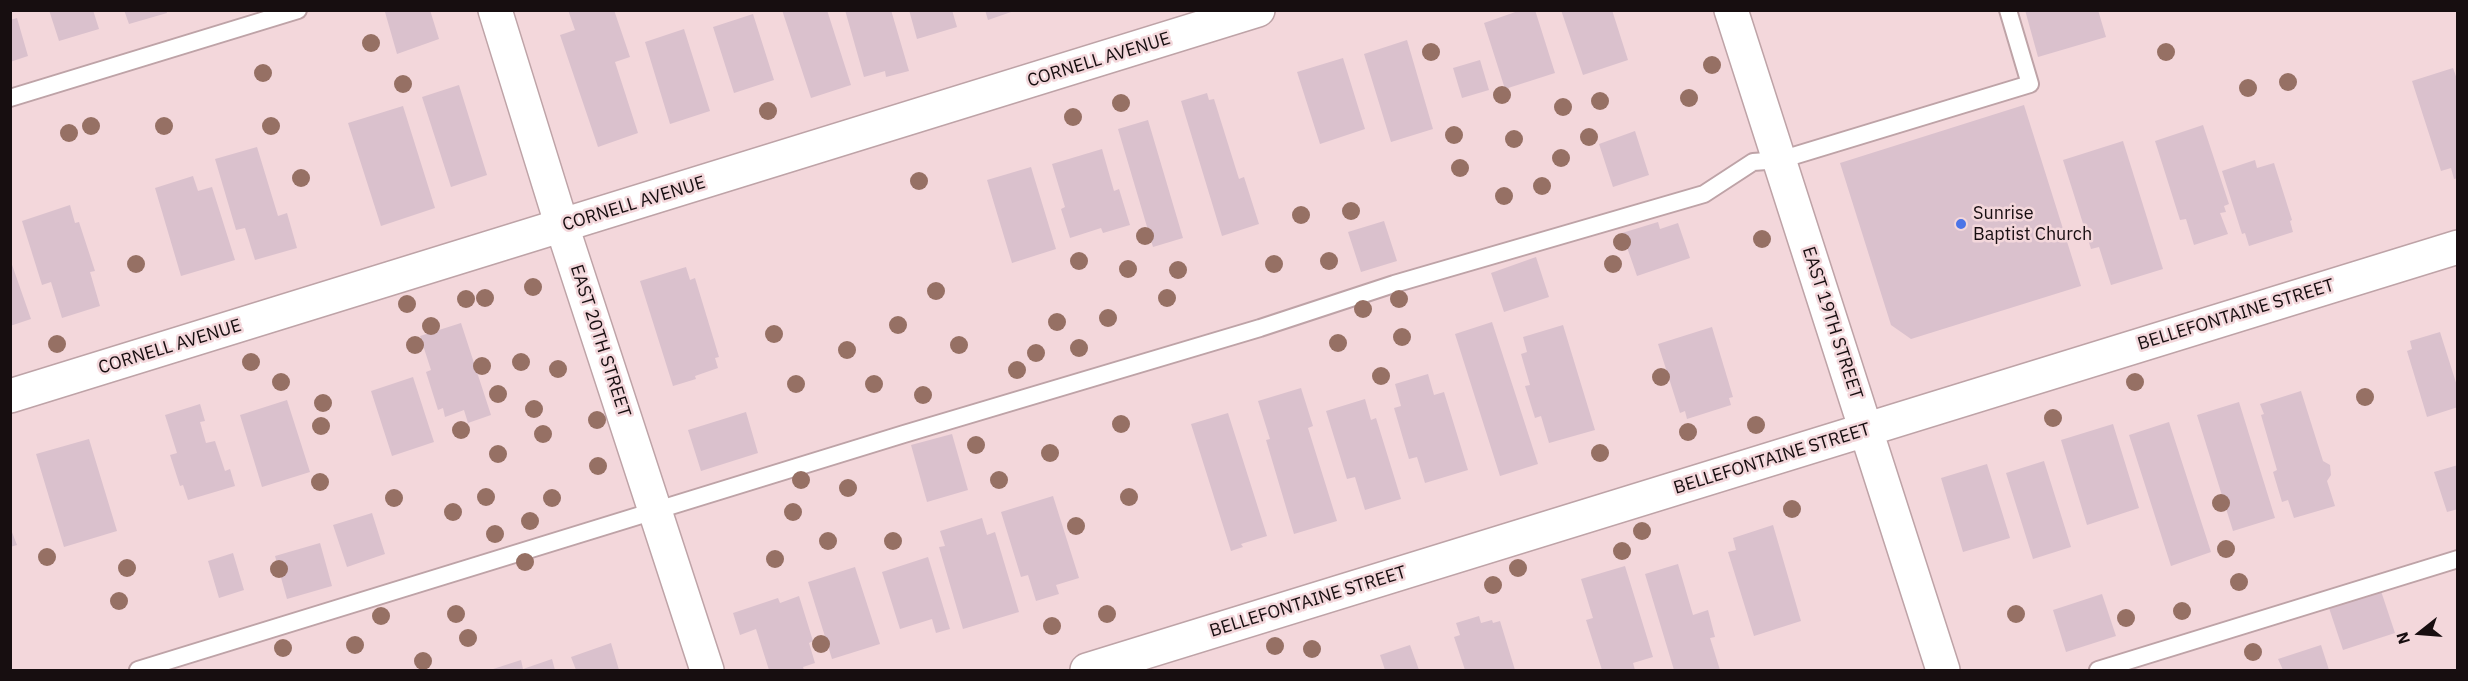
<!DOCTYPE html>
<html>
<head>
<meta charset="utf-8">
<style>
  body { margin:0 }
  #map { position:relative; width:2468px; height:681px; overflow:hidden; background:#f3d7db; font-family:"IBM Plex Sans",sans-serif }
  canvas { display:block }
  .frame { position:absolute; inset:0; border:12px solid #170e10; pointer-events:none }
  .north { position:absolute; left:2390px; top:603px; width:60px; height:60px; -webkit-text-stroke:4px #f3d7db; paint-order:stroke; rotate:253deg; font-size:16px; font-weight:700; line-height:24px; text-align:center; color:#170e10 }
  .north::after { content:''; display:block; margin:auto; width:21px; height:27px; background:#170e10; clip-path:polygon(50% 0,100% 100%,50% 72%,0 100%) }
</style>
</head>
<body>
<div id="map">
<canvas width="2468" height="681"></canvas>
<div class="frame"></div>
<div class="north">N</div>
</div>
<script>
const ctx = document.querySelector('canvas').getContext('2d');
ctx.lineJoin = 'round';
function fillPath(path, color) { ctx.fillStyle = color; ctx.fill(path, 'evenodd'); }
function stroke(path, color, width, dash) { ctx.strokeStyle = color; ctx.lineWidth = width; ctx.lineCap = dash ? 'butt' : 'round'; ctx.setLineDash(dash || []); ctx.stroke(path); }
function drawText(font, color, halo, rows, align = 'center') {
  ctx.font = font + ' "IBM Plex Sans",sans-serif'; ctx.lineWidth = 5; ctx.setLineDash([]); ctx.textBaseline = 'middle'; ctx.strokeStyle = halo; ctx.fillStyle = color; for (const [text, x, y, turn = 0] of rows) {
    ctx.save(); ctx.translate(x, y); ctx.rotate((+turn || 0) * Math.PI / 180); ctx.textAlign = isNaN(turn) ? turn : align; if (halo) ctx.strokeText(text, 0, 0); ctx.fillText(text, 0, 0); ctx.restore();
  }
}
fillPath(new Path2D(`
  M49,10h44l6,19 -40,12z
  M124,10h42l1,3 -38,11z
  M389,10h41l9,29 -42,15 -12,-42z
  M568,10h46l16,47 -15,5 23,71 -40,14 -38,-112 15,-5z
  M782,10h45l24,75 -40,13z
  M845,10h46l18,61 -23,6 -1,-6 -21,6z
  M909,10h43l5,17 -40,12z
  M985,10h29v1l-26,9z
  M1521,10h14l20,63 -50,16 -21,-66z
  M1561,10h51l16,50 -45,15z
  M2025,10h73l8,27 -68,20z
  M753,14l21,66 -40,13 -21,-66z
  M17,18l11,38 -18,6v-42z
  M684,29l26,82 -40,13 -25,-82z
  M1407,40l26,89 -42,13 -27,-88z
  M1343,58l22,71 -45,15 -23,-72z
  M1480,60l9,30 -27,8 -9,-30z
  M2453,68l5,14v96l-4,1 -3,-11 -10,3 -29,-90z
  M459,85l28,90 -36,12 -29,-90z
  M1207,93l2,7 5,-1 25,80 5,-2 15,47 -37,12 -41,-135z
  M2024,105l57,181 -170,53 -20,-14 -51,-162z
  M403,106l32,102 -54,18 -33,-103z
  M1148,120l35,118 -30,9 -35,-118z
  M2203,125l26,79 -5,2 2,6 -6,1 8,21 -34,11 -8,-26 -6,1 -25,-79z
  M1635,131l14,44 -36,12 -14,-43z
  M2123,141l40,128 -52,16 -12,-38 -8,2 -28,-89z
  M257,147l21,69 9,-3 10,35 -42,12 -10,-32 -9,2 -21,-71z
  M1102,149l12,42 5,-2 11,36 -27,8 -2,-5 -31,10 -9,-29 4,-2 -13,-43z
  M2255,160l2,8 17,-5 18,57 -2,1 3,11 -44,14 -4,-13 -3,1 -20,-63z
  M1031,167l25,82 -44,14 -25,-83z
  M193,176l5,15 14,-4 23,73 -54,16 -26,-88z
  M70,205l5,18 4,-1 16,49 -5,1 10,34 -38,12 -11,-36 -9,3 -20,-64z
  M1384,221l13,40 -36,11 -13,-40z
  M1658,222l2,7 18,-6 12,35 -53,18 -15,-43z
  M1536,257l13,40 -45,15 -13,-39z
  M10,259l21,60 -21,7z
  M686,267l4,13 5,-2 24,79 -4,1 3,10 -23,8 1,3 -23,7 -33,-105z
  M1492,322l46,142 -38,12 -45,-142z
  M461,323l30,92 -23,8 -4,-13 -19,7 -2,-9 -5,2 -12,-38 5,-2 -11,-34z
  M1563,325l32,105 -46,13 -8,-27 -6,2 -10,-32 5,-1 -9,-31 6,-2 -4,-15z
  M1712,327l21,70 -4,1 2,7 -44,14 -2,-8 -5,2 -22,-69z
  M2440,332l18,57v18l-31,10 -20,-66 5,-2 -2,-8z
  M1428,374l6,21 10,-3 24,78 -43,13 -8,-26 -8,2 -15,-51 7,-2 -6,-22z
  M413,377l21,65 -42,14 -21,-65z
  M1301,388l12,38 -5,2 29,93 -43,13 -28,-94 4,-1 -12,-38z
  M2301,391l22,70 7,4 1,10 -4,6 8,25 -41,12 -6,-18 -6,2 -9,-30 4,-2 -16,-55 3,-1 -4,-10z
  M1365,399l6,21 5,-2 25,81 -36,11 -10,-33 -8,2 -21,-68z
  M287,400l23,72 -48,15 -22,-72z
  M2239,402l36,116 -42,13 -36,-116z
  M200,404l5,17 -5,1 6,21 9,-2 10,30 5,-2 5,17 -47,14 -5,-15 -3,1 -10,-31 7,-2 -12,-38z
  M746,412l12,41 -57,18 -13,-41z
  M1228,413l39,123 -26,8 2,3 -12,4 -40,-127z
  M2169,422l42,130 -40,14 -42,-131z
  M2113,424l26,84 -52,17 -26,-85z
  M952,434l16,56 -41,12 -16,-57z
  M89,439l28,92 -53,16 -28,-93z
  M2044,461l27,86 -38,12 -27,-86z
  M1987,464l23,74 -47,14 -22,-74z
  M2458,465v44l-11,3 -13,-40z
  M1053,496l26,82 -23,7 3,9 -23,7 -8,-26 -7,2 -20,-65z
  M372,513l13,41 -38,13 -14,-42z
  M982,518l5,17 8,-3 24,80 -56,17 -24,-82 6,-1 -5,-15z
  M1773,525l28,96 -47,15 -26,-84 8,-2 -3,-12z
  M10,527l7,18 -7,2z
  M320,543l12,43 -45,13 -12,-43z
  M233,553l11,37 -25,8 -11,-37z
  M928,557l22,72 -14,4 -4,-14 -32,10 -18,-57z
  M1678,564l15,51 15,-5 7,27 -5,1 10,32h-46l-29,-96z
  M1625,566l28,91 -20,6 2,7h-33l-16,-50 7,-2 -12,-39z
  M855,567l25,77 -48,15 -24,-77z
  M2381,591l14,42 -52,17 -14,-42z
  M2102,594l14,42 -50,16 -13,-42z
  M799,596l14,45 -4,2 6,20 -12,4 1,3h-35l-13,-41 -16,6 -7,-22 45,-15 2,5z
  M1479,616l2,7 11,-3 1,3 7,-2 15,49h-50l-11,-33 6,-2 -4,-12z
  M611,643l8,27h-43l-5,-13z
  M1410,645l9,25h-34l-5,-15z
  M2321,645l8,25h-46l-5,-11z
  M552,659l3,11h-65l31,-10 2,9z`), '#dac1cd');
const lane = new Path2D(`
  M10,98l288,-88
  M138,670l766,-236 356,-106 134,-44 310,-90 49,-32 27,-2 250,-76 -22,-74
  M2098,670l360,-111`);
const street = new Path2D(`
  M495,10l67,216 145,444
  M1731,10l212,660
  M10,396l1248,-386
  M1087,670l1371,-423`);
stroke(lane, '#bea3a7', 20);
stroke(street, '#bea3a7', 36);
stroke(lane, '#fff', 16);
stroke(street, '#fff', 33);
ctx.fillStyle = '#967064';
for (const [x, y] of [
  [371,43],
  [1431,52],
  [2166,52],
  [1712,65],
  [263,73],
  [2288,82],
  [403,84],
  [2248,88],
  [1502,95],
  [1689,98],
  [1600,101],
  [1121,103],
  [1563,107],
  [768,111],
  [1073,117],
  [91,126],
  [164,126],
  [271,126],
  [69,133],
  [1454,135],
  [1589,137],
  [1514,139],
  [1561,158],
  [1460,168],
  [301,178],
  [919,181],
  [1542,186],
  [1504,196],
  [1351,211],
  [1301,215],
  [1145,236],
  [1762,239],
  [1622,242],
  [1079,261],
  [1329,261],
  [136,264],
  [1274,264],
  [1613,264],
  [1128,269],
  [1178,270],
  [533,287],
  [936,291],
  [485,298],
  [1167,298],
  [466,299],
  [1399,299],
  [407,304],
  [1363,309],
  [1108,318],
  [1057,322],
  [898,325],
  [431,326],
  [774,334],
  [1402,337],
  [1338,343],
  [57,344],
  [415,345],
  [959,345],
  [1079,348],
  [847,350],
  [1036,353],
  [251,362],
  [521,362],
  [482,366],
  [558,369],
  [1017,370],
  [1381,376],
  [1661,377],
  [281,382],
  [2135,382],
  [796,384],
  [874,384],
  [498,394],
  [923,395],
  [2365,397],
  [323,403],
  [534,409],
  [2053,418],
  [597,420],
  [1121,424],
  [1756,425],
  [321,426],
  [461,430],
  [1688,432],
  [543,434],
  [976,445],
  [1050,453],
  [1600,453],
  [498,454],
  [598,466],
  [801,480],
  [999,480],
  [320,482],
  [848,488],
  [486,497],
  [1129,497],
  [394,498],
  [552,498],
  [2221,503],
  [1792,509],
  [453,512],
  [793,512],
  [530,521],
  [1076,526],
  [1642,531],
  [495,534],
  [828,541],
  [893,541],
  [2226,549],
  [1622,551],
  [47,557],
  [775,559],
  [525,562],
  [127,568],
  [1518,568],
  [279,569],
  [2239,582],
  [1493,585],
  [119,601],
  [2182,611],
  [456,614],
  [1107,614],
  [2016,614],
  [381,616],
  [2126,618],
  [1052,626],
  [468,638],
  [821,644],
  [355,645],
  [1275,646],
  [283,648],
  [1312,649],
  [2253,652],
  [423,661]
]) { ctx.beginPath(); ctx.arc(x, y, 9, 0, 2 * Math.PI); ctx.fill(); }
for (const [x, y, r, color] of [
  [1961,224,6,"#4c74e7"]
]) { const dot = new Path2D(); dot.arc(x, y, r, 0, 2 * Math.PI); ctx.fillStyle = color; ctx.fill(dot); stroke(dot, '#f3d7db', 2); }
drawText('18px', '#170e10', '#f3d7db', [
  ["CORNELL AVENUE",1099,60,-17],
  ["CORNELL AVENUE",634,204,-17],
  ["BELLEFONTAINE STREET",2236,315,-17],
  ["EAST 19TH STREET",1832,323,72],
  ["EAST 20TH STREET",600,341,72],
  ["CORNELL AVENUE",170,347,-17],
  ["BELLEFONTAINE STREET",1772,459,-17],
  ["BELLEFONTAINE STREET",1308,602,-17]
]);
drawText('18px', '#170e10', '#f3d7db', [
  ["Sunrise",1973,214],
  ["Baptist Church",1973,235]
], 'left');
</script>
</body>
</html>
